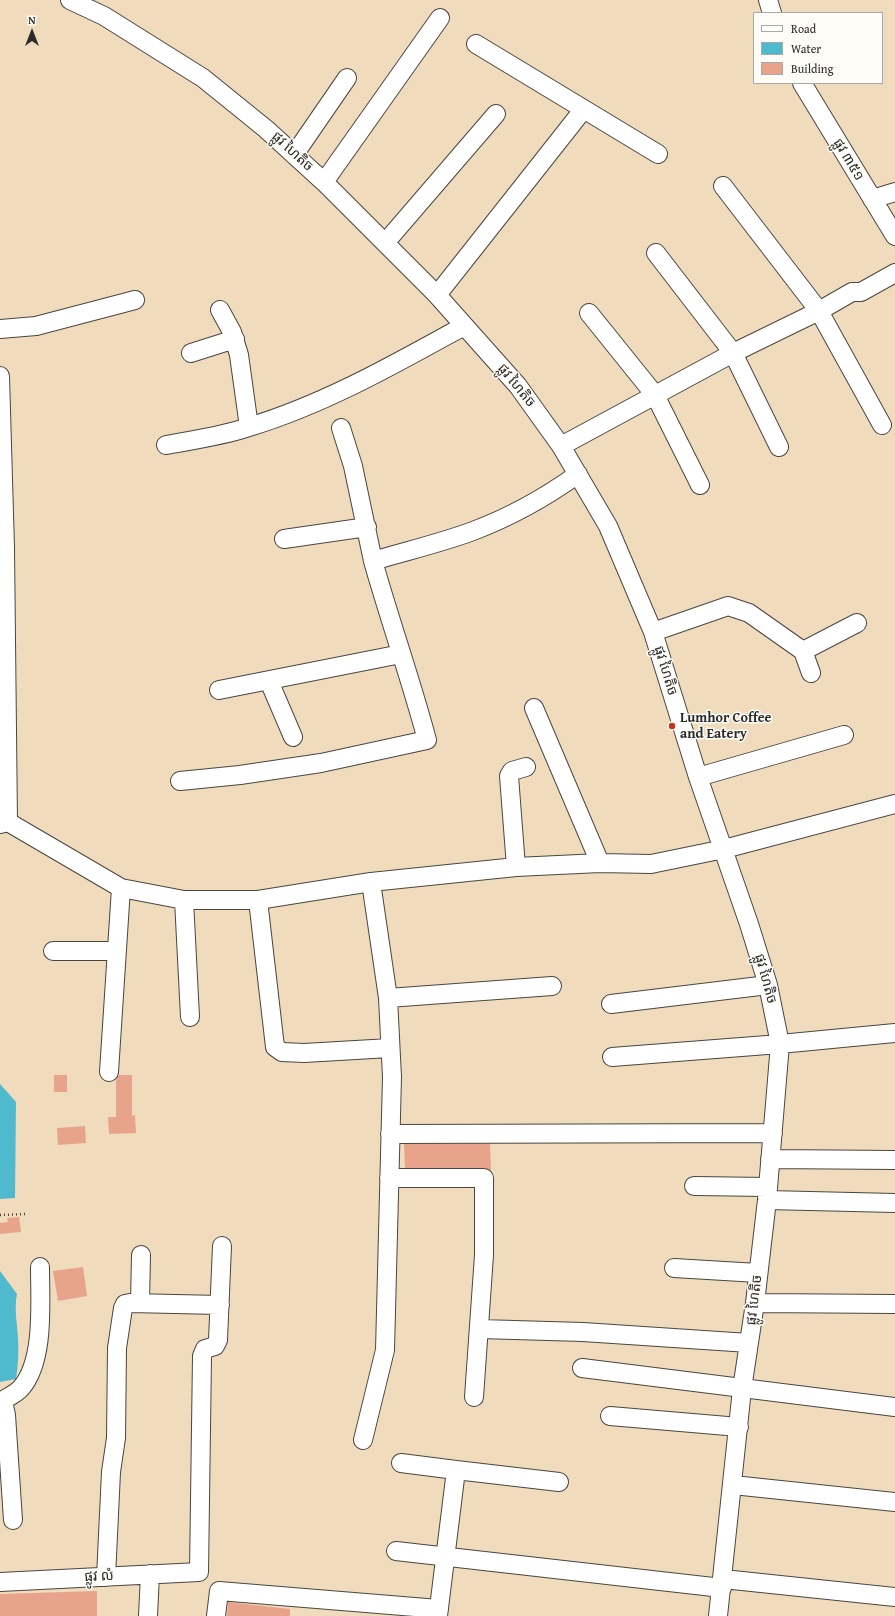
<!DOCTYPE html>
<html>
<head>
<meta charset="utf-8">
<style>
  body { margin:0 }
  #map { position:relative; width:895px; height:1616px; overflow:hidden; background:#f0dcbc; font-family:"Gentium Book Plus",serif }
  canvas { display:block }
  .legend { position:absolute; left:753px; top:12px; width:130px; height:72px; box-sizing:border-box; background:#fdfcf7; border:1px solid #a9a8a5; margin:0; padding:5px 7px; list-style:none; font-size:12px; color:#2b2b2b }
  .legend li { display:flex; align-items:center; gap:8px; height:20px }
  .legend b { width:20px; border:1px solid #a9a8a5 }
  .north { position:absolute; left:12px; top:12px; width:40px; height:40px; -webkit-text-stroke:3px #fdfcf7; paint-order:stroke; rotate:0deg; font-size:11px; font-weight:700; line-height:16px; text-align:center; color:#2b2b2b }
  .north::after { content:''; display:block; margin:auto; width:14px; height:18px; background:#2b2b2b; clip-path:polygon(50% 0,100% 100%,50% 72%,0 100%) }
</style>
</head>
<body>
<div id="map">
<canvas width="895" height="1616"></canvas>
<ul class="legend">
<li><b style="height:5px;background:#fff"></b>Road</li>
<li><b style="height:11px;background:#4fb9cd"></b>Water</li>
<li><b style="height:11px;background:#e8a48b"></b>Building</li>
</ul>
<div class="north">N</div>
</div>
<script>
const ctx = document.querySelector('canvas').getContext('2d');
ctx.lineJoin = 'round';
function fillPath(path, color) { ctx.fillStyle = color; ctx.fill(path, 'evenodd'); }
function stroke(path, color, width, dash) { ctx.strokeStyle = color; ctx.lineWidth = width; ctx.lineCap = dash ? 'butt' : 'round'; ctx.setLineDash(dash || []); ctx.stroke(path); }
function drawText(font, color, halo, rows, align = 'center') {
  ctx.font = font + ' "Gentium Book Plus","Noto Sans Khmer",serif'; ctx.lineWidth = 3; ctx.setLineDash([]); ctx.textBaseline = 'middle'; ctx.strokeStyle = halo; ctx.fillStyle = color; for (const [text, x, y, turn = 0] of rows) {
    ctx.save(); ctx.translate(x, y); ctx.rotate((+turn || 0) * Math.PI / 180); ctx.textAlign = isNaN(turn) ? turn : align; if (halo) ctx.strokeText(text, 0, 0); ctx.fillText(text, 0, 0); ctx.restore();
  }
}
fillPath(new Path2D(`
  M0,1084l16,18 -1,96 -15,1z
  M0,1271l17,23c-3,15 0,28 1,44 1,14 0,27 -2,41l-16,3z`), '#4fb9cd');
fillPath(new Path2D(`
  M54,1075h13v17h-13z
  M119,1075h13v41l3,-1 1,18 -27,1 -1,-17h8v-37z
  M85,1126l1,17 -28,2 -1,-17z
  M404,1144h86l1,27 -7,-3h-79z
  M19,1217l2,15 -21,2v-11l8,-1 -1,-4z
  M83,1267l4,29 -29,5 -5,-30z
  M97,1591v25h-97v-22z
  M228,1602l62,7v7h-63z`), '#e8a48b');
const minor = new Path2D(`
  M70,0l34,16 99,62 63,51 58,53 113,113 81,91 43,60 47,80 45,106 45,145 51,147 19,61 12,59 -13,156 -12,103 -13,86 -24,227
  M768,0l4,13
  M476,44l182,110
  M802,83l93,153
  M294,155l53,-77
  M324,182l116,-164
  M723,186l96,125 63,114
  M872,199l23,-7
  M385,243l111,-129
  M656,253l77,100 46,94
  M437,295l146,-185
  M220,310l12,22 7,23 10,72
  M589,313l66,82 45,90
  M0,329l36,-3 99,-26
  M191,353l44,-14
  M0,376l5,172 3,274
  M341,428l12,38 20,95c33,-10 68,-18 100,-30 37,-14 73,-34 105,-57
  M166,445c28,-5 56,-9 83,-18 76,-23 146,-63 215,-101
  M561,446l172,-93 86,-42 33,-19h9l34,-19
  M284,539l83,-12
  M653,632l75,-26 21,7 54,38 8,22
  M803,651l54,-28
  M269,681l24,56
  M219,690l182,-36
  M534,708l66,155
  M698,777l146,-42
  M180,781l60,-6 81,-12 106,-23c-16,-60 -37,-119 -54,-179
  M0,824l8,-2 113,66 63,12h74l113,-18 145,-15 84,-4 51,1 73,-15 171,-45
  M516,867l-7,-91 3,-5 14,-4
  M184,900l6,117
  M258,900l17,147 7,5 22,1 86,-5
  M53,951h64
  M388,998l164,-12
  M611,1004l157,-19
  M612,1057l168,-13 115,-11
  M109,1072l12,-184
  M390,1134l383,-1
  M770,1159l125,1
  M389,1178h95v77l-10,142
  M694,1186l74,1
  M767,1200l128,3
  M674,1268l84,5
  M140,1303l1,-48
  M755,1303l140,1
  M480,1329l103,3 166,11
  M582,1368l313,39
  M610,1416l129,11
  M363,1440l22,-90 7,-273 -4,-79 -17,-116
  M401,1463l55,7
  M733,1485l162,17
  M13,1520l-7,-105 -2,-9 -4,-4c6,-4 16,-8 21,-14 24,-27 19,-86 19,-121
  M396,1551l326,37
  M106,1577l5,-105 5,-34 1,-90 6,-40 2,-4 5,-1 90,2
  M723,1579l172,18
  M0,1582l199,-10 3,-216 3,-7 10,-3 3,-6 4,-94
  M148,1616l2,-42
  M216,1616l3,-25 220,18
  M438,1616l18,-146 103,12`);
stroke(minor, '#494641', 20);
stroke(new Path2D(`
  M0,1215l27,-1`), '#494641', 2.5, [1, 3]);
stroke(minor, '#fff', 18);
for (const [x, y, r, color] of [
  [672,726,4,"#c8321e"]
]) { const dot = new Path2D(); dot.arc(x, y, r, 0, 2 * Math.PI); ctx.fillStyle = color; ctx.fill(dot); stroke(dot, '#fdfcf7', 1.5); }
drawText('14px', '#2b2b2b', '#fdfcf7', [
  ["ផ្លូវ ហៃតិច",292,152,43],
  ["ផ្លូវ ៣៥១",848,160,59],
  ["ផ្លូវ ហៃតិច",516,386,51],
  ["ផ្លូវ ហៃតិច",665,671,73],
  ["ផ្លូវ ហៃតិច",765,979,75],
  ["ផ្លូវ ហៃតិច",755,1300,-83],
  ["ផ្លូវ លំ",99,1577,-3]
]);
drawText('bold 14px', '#2b2b2b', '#fdfcf7', [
  ["Lumhor Coffee",680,718],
  ["and Eatery",680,734]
], 'left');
</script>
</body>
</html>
